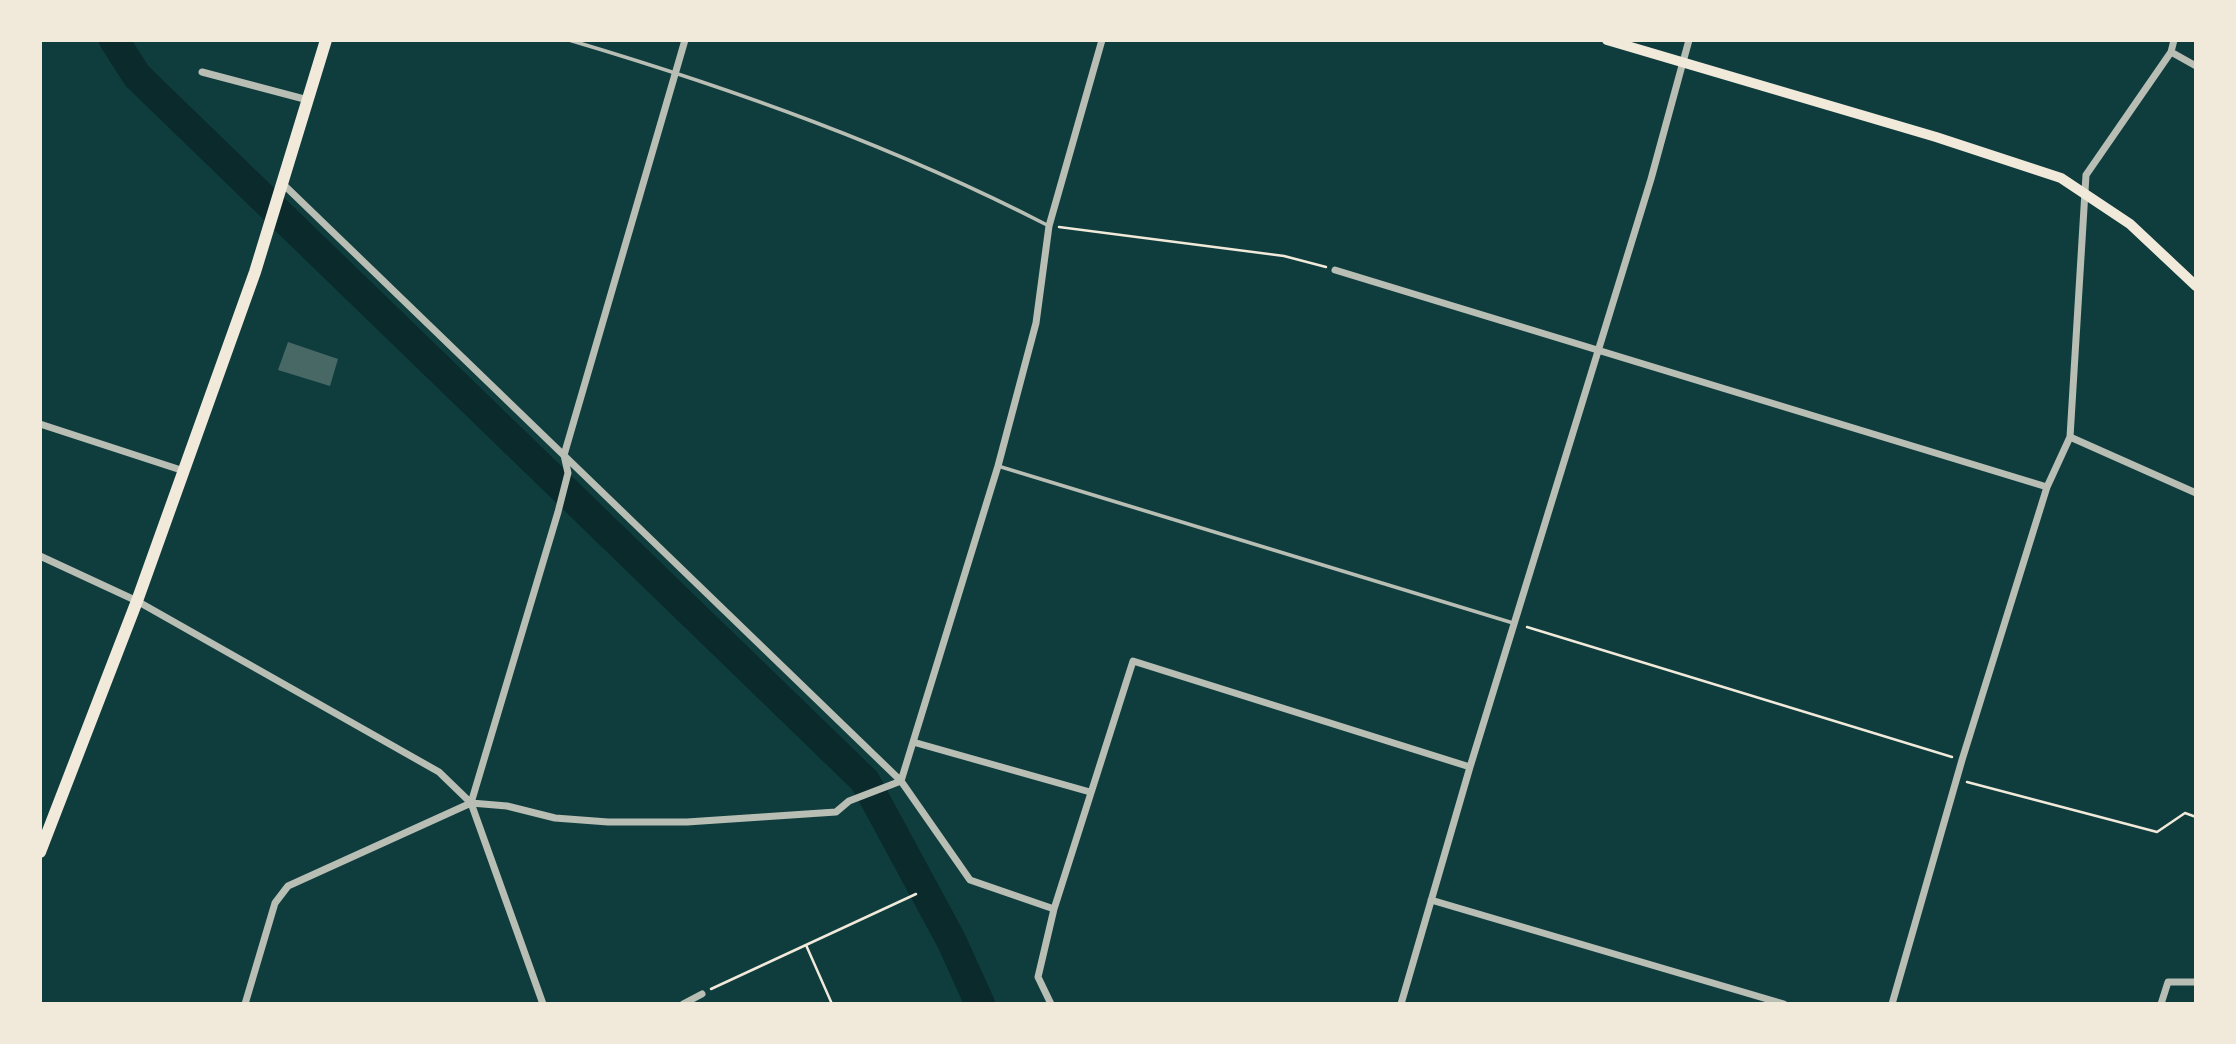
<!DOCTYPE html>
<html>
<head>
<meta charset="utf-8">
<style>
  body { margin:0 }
  #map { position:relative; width:2236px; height:1044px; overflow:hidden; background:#0f3d3e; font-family:"Asap Condensed",sans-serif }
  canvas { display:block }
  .frame { position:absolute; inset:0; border:42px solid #f1e9da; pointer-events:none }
</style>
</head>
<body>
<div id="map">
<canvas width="2236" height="1044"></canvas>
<div class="frame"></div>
</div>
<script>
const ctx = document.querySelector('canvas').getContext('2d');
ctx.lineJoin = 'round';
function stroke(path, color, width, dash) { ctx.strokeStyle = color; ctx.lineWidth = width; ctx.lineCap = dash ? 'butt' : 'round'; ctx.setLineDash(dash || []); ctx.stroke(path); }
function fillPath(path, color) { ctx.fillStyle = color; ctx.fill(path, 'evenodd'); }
stroke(new Path2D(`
  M114,40l23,36 728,705 86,159 29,64`), '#0a2a2b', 30);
fillPath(new Path2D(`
  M288,342l50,17 -8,27 -52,-16z`), '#486865');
stroke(new Path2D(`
  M1059,227l225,29 42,11
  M1527,627l425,130
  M1967,782l190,50 28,-19 11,4
  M806,945l26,59
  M711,989l205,-95`), '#f1e9da', 2.5);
stroke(new Path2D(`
  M569,40c165,49 327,107 480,186
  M998,466l515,157`), '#b8beb3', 3.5);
stroke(new Path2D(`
  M2171,52l25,14
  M202,72l106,28
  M283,184l618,597 69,99 84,29
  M1335,270l712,217
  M40,424l144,47
  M2070,437l126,56
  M40,556l97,45 302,171 32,31 72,201
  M913,742l177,50
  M901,781l97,-315 38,-143 13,-97 53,-186
  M471,803l87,-291 10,-39 -4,-18 121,-415
  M1431,900l353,104
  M245,1004l30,-101 13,-17 183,-83 36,3 48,12 53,4h79l149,-10 13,-11 52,-20
  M683,1004l19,-10
  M1051,1004l-13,-27 16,-68 79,-248 337,106
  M1401,1004l69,-237 181,-588 38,-139
  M1892,1004l70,-244 85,-273 23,-50 16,-262 85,-123 3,-12
  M2161,1004l7,-22h28`), '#b8beb3', 7);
stroke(new Path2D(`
  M1607,40l329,97 125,41 69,46 66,62`), '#f1e9da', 10);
stroke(new Path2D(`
  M40,852l97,-251 118,-329 71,-232`), '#f1e9da', 12);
</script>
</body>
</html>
